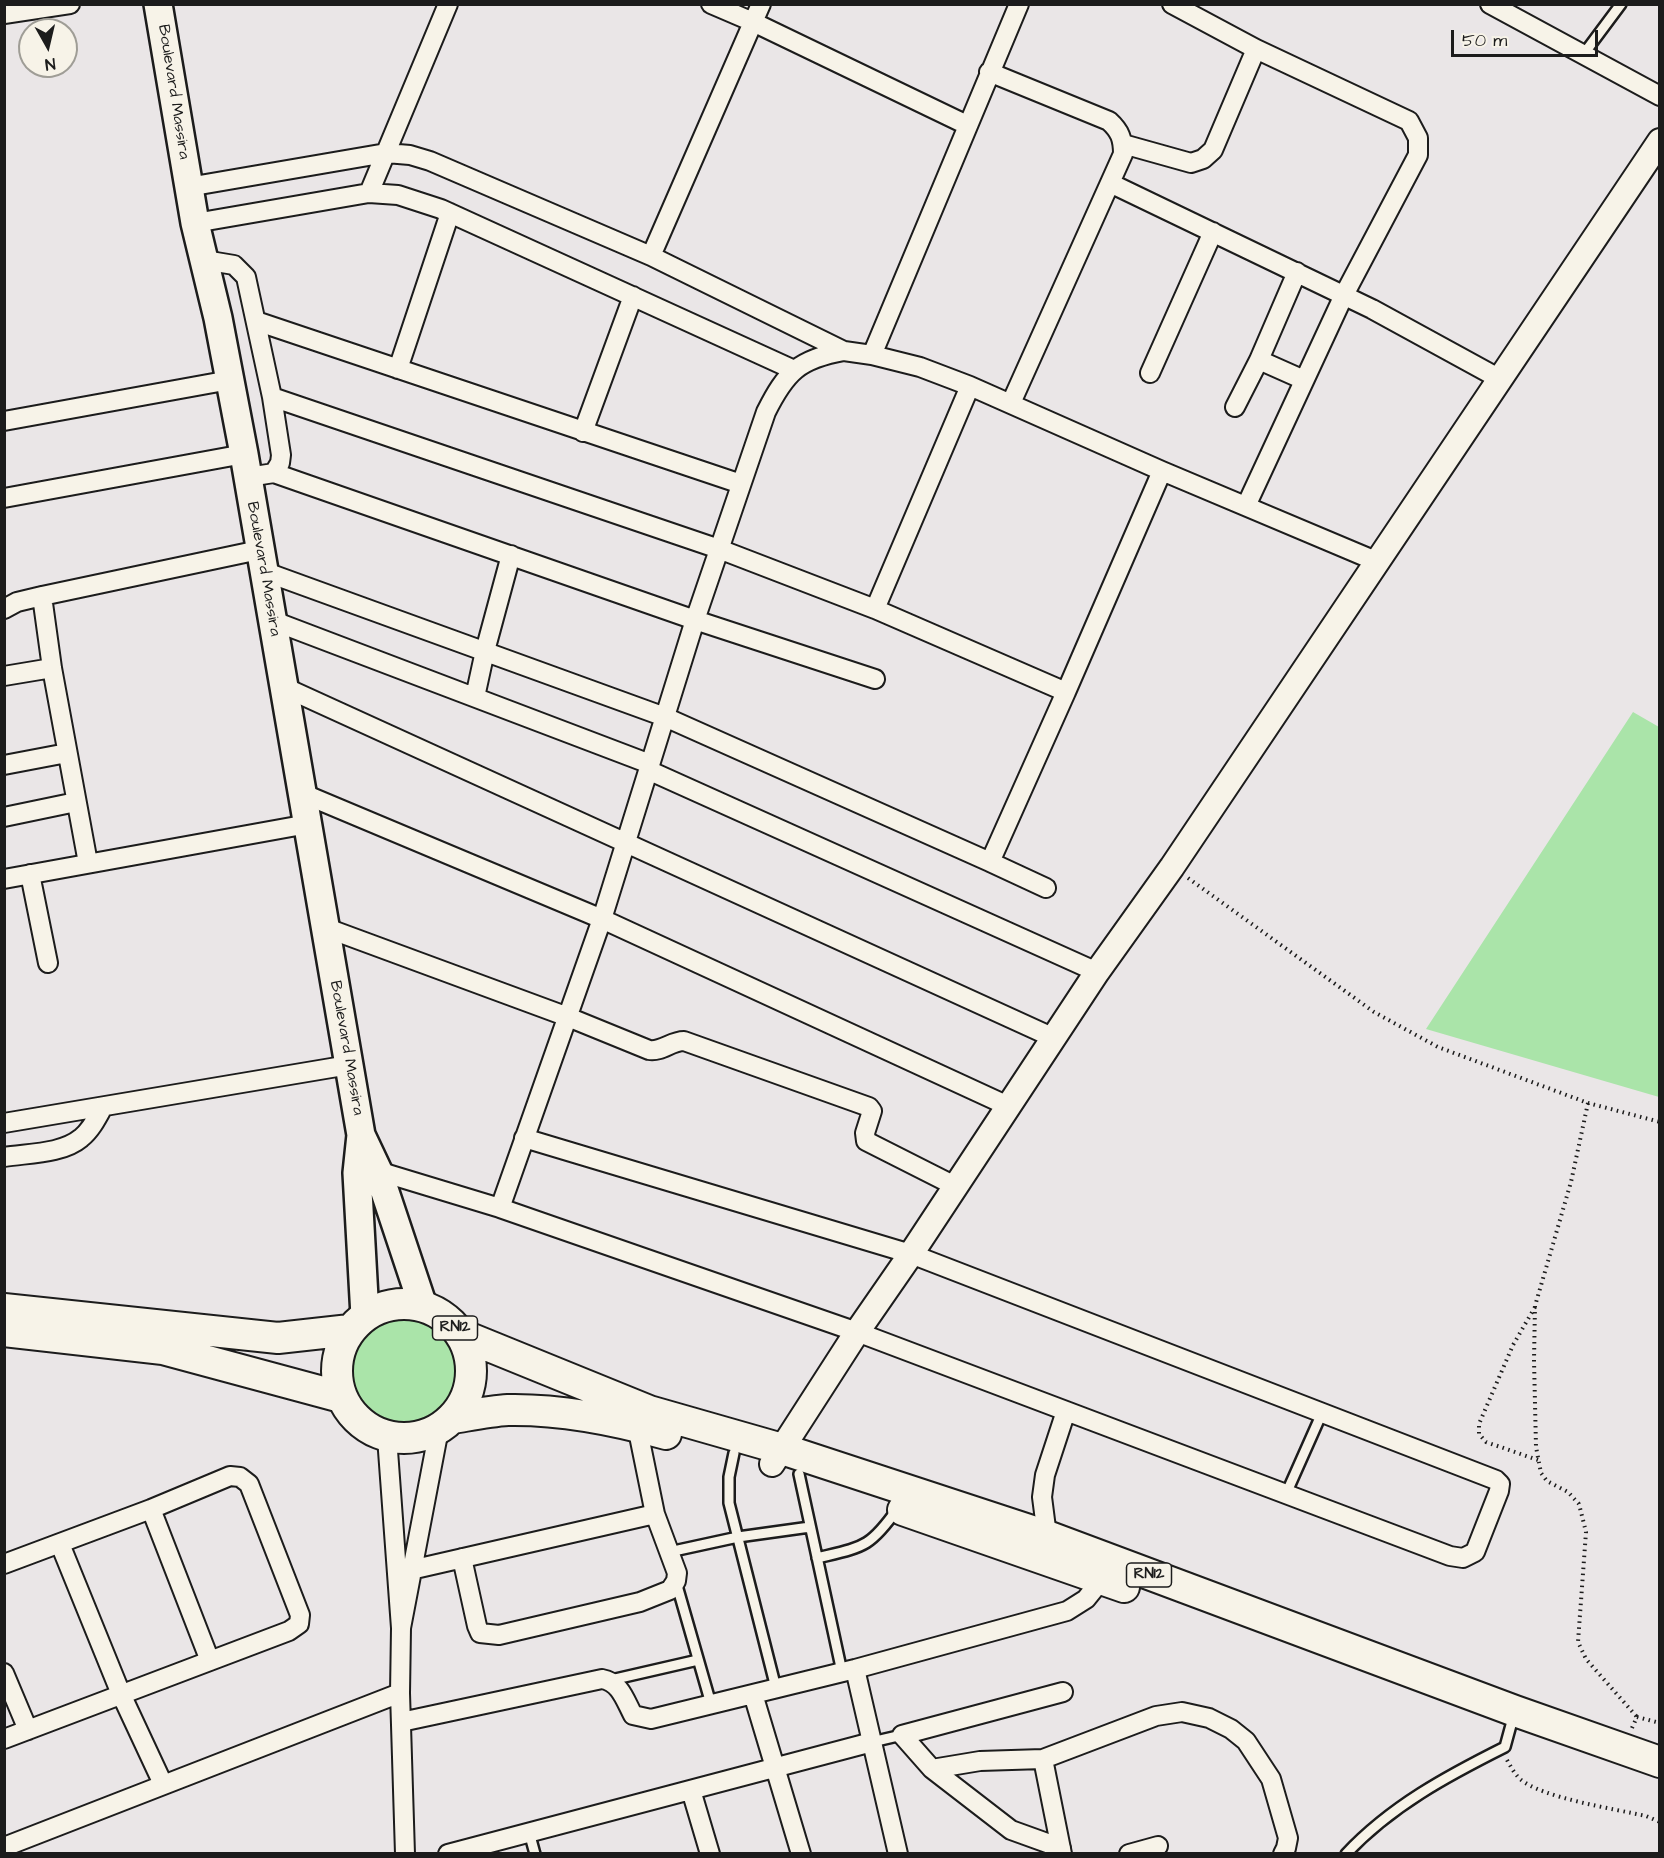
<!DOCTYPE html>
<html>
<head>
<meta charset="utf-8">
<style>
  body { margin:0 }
  #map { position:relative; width:1664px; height:1858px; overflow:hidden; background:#eae6e7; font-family:"Architects Daughter",sans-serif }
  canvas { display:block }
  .frame { position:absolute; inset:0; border:6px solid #1c1c1c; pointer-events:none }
  .north { position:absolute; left:18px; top:18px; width:60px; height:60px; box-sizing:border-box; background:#f7f3e8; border:2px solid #9f9d96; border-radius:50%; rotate:172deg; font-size:16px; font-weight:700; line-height:24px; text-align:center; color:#1c1c1c }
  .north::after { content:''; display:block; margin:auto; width:21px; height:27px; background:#1c1c1c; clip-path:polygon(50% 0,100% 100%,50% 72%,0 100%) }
  .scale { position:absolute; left:1451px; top:30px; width:147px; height:27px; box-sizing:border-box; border:3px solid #1c1c1c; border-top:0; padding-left:8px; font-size:18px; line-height:21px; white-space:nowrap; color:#1c1c1c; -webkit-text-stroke:4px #f7f3e8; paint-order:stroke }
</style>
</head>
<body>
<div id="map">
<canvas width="1664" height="1858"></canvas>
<div class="frame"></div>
<div class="north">N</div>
<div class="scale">50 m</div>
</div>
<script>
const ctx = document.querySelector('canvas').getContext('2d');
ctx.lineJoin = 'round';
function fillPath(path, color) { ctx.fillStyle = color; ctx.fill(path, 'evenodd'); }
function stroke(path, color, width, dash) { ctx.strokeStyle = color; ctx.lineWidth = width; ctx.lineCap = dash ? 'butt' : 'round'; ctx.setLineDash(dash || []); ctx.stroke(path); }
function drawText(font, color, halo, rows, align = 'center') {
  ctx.font = font + ' "Architects Daughter",sans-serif'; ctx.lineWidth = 4.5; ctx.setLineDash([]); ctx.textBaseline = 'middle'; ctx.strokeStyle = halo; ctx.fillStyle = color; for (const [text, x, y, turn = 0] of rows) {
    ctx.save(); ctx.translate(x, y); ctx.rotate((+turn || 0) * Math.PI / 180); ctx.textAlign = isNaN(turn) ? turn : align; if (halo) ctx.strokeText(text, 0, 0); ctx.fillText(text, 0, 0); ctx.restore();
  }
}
fillPath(new Path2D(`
  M1633,712l26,15v370l-233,-68z
  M351 1372a54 54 0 1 1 108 0a54 54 0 1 1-108 0Z`), '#aae4a9');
const service = new Path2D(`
  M1583,55l38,-51
  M734,1453l-5,24v26l47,185
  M799,1474l43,198
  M1286,1494l36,-81
  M669,1552l69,-15 72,-10
  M817,1558c46,-11 53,-10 81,-50
  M676,1582l35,122
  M611,1680l87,-20
  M872,1742l30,-7
  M529,1832l6,22
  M1346,1854c45,-48 101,-78 159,-107l9,-33`);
const minor = new Path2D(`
  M711,4l42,18 214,103
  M1172,4l84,45 153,72 9,17v17l-74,140 -98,211
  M1490,4l170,92
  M4,14l66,-10
  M989,72l120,49c11,10 14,18 14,33l-112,249
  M1123,144l68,19 12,-4 10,-9 43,-101
  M1110,183l262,126 128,70
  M188,187l198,-34 24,2 20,6 221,95 193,95 28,4 48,12 50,19 192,85 216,91
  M369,193l79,-189
  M195,223l174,-30 29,2 43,14 353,161
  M651,256l110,-252
  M204,260l30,5 12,12 26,120 9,58 -1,8 -6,10 -26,4
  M256,321l485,163
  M844,351c-45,8 -58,21 -78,61l-71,208 -93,299 406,187
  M872,355l147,-351
  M1259,360l45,20
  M398,369l52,-156
  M1150,373l63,-141
  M1235,407l24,-47 38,-88
  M4,421l226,-41
  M583,432l50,-136
  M274,473l421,147 180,59
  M4,498l240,-44
  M263,571l402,146 325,145 76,-170 -191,-83 -156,-60 -447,-152
  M42,596l10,72 36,195
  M4,609l13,-7 25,-6 217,-46
  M875,609l95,-223
  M271,620l379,144
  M4,676l48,-8
  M284,687l770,351
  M1066,692l96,-221
  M475,697l10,-46 26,-96
  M4,765l63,-12
  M648,770l449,202
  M304,794l298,125 -102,289
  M4,817l72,-15
  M990,862l56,26
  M30,874l18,89
  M4,879l304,-55
  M324,927l244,90 81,33c13,2 22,-9 35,-9l185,66 3,4 -7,22 1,8 89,45
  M4,1123l345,-58
  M4,1157c25,-4 58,-3 77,-19 10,-8 16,-20 22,-31
  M372,1172l6,-1 122,37 357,124 593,224 13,2 12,-6 24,-61 1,-7 -4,-4 -585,-226 -387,-116
  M387,1437l14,191 38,-199
  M151,1509l59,152
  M1047,1536l-5,-39 3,-22 21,-64
  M60,1544l61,150 42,90
  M462,1558l15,68 3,7 19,2 141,-33 30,-12 6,-9 1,-8 -22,-59 -19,-93
  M4,1564l147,-55 79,-33 10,1 9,7 51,131 -1,9 -10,7 -285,108
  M402,1572l253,-58
  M401,1628l-1,65 5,161
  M855,1669l43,185
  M4,1673l24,57
  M753,1694l48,160
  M401,1722l201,-43c18,3 23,21 31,36l18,4 204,-50 212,-58 19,-12 21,-26
  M1043,1759l19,95
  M932,1769l48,-8 63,-2 113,-43 26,-4 27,6 22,11 15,12 25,38 17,59 -2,10 -3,6
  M691,1790l19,64
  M4,1847l396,-154
  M1061,1848l-50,-18 -79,-61 -30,-34 161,-43
  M448,1854l424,-112
  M1129,1854l29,-8`);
const tertiary = new Path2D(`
  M772,1464l85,-132 54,-78 186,-282 75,-105 488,-726`);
const secondary = new Path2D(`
  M158,4l37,219 23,95 26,136 117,681
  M365,1316l-8,-143 4,-38 17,36 45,135`);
const primary = new Path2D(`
  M337 1371a67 67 0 1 1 134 0a67 67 0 1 1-134 0Z
  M4,1309l274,29 72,-8
  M4,1331l159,18 178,48
  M462,1335l187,76 133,38 265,87 468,175 145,51
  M453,1418c18,-3 37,-7 55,-8 52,-1 108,10 158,24
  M903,1510l221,77`);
stroke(service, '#1c1c1c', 14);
stroke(minor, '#1c1c1c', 22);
stroke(tertiary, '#1c1c1c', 28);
stroke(secondary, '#1c1c1c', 32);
stroke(primary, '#1c1c1c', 34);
stroke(new Path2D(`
  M1188,878l186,134 64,35 150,56 72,19
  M1588,1103l-17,79 -36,124 -1,54 2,87 5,26 6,8 21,11 11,12 7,28 -8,110 8,17 51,58
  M1535,1307l-22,38 -34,79v10l7,8 52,18
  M1632,1728l5,-11 23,6
  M1507,1760c4,7 7,13 13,19 22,19 95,30 126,37l14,6`), '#1c1c1c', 4, [1.5, 4.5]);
stroke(service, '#f7f3e8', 9);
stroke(minor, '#f7f3e8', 18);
stroke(tertiary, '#f7f3e8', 24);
stroke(secondary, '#f7f3e8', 27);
stroke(primary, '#f7f3e8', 30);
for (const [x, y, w] of [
  [455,1328,45],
  [1149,1575,45]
]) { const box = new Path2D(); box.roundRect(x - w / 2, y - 12, w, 24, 4.5); ctx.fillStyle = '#f7f3e8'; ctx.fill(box); stroke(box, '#1c1c1c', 1.5); }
drawText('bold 15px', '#1c1c1c', null, [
  ["RN12",455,1328],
  ["RN12",1149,1575]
]);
drawText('16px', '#1c1c1c', '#f7f3e8', [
  ["Boulevard Massira",173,92,81],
  ["Boulevard Massira",263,569,80],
  ["Boulevard Massira",346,1048,80]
]);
</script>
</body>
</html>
